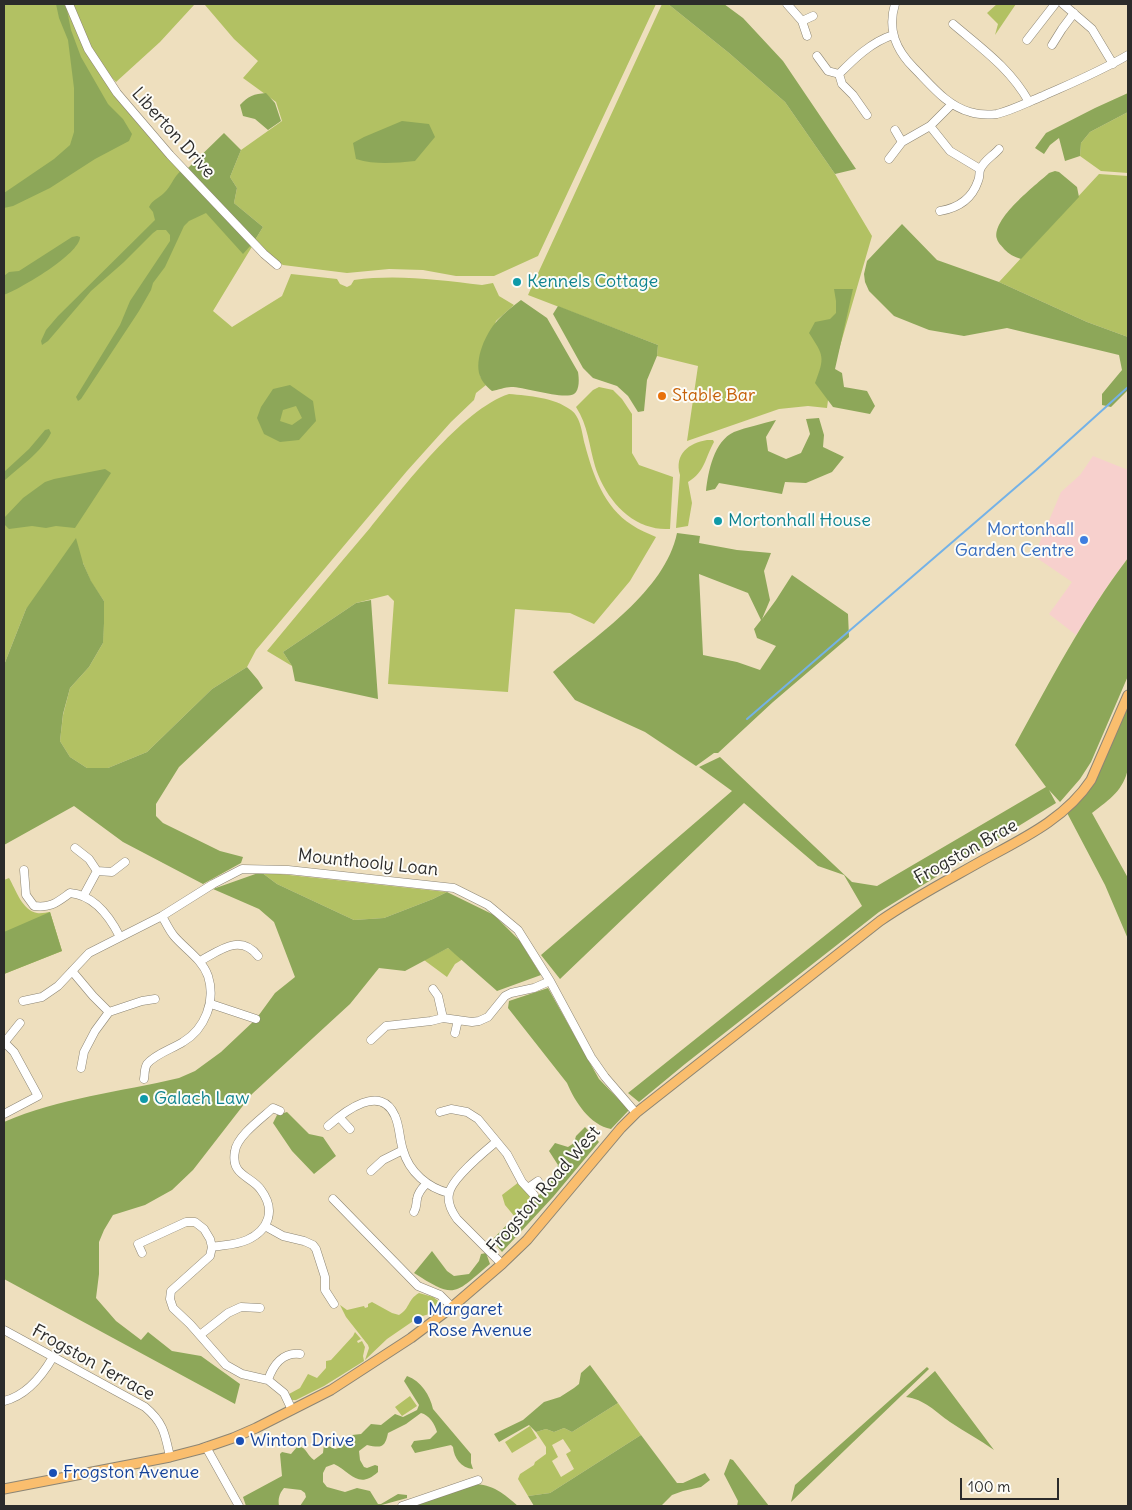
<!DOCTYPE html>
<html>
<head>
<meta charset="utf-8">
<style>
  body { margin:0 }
  #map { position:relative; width:1132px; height:1510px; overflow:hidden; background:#eedfbe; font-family:Delius,sans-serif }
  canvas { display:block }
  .frame { position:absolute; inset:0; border:5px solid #2b2b2b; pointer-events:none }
  .scale { position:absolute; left:960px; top:1478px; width:99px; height:22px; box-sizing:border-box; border:2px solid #2b2b2b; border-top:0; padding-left:6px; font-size:15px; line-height:18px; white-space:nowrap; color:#2b2b2b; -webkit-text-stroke:4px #fdfcf7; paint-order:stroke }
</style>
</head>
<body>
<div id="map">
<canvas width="1132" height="1510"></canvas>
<div class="frame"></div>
<div class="scale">100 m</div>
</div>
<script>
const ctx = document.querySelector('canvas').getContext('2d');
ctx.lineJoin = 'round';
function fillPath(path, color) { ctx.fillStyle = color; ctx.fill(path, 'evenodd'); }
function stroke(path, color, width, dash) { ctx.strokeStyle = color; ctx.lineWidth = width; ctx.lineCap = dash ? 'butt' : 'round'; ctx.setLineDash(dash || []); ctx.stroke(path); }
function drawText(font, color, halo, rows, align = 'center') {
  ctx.font = font + ' Delius,sans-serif'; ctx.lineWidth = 4; ctx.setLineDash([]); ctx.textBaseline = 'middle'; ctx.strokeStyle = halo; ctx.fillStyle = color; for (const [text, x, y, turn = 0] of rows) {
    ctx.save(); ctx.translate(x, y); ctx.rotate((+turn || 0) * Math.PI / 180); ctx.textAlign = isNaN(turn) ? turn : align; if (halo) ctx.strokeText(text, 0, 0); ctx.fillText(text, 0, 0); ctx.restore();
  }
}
fillPath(new Path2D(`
  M1093,456l35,14v88l-18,24 -34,53 -27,-21 23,-32 -38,-26 27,-64 19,-17z`), '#f7d0cd');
fillPath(new Path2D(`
  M4,4h62l40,77 147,164 -40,66 19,16 50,-31 9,-22 46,5 3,5 7,3 4,-2 3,-5c43,-6 85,0 128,5l11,-2 6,13 15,9 -18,16 -16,55 6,9 -10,8 -2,7 -23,22 -44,49 -151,179 -9,17 -35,22 -65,63 -39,16h-21l-17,-11 -10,-16 3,-26 7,-27 19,-21 14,-24 1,-42 -13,-19 -8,-19 -57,46 -22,56z
  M73,4h583l-118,252 -44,20h-38l-33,-6 -34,-1 -42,4 -64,-8 -11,-7 -17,-18 8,-13 -29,-24 3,-15 -7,-11 11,-27 41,-29 -6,-19 -33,-24 15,-17 -24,-22 -29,-34h-11l-34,37 -44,40c-21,-22 -32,-51 -43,-78z
  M662,4h6l61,49 56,49 50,72 37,62 -41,141 -4,31 -19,-2 -29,3 -92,32 11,-75 -41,-10 1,-11 -130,-50z
  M997,4h19l-21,31 3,-11 -11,-11z
  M1128,112v61l-27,-2 -21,-15 1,-13 9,-11z
  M1099,174l29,2v161l-41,-15 -88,-40z
  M599,387l14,3 9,9 10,15v39l7,12 34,12 -3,52c-6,0 -13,0 -19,-2 -28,-7 -48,-35 -56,-61 -6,-20 -7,-41 -19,-59l17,-17z
  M509,394c21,2 44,3 62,16 10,7 11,24 14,35 8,30 19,62 47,80 7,5 16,8 24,12l-26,44 -36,43 -24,-11 -55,-4 -7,83 -120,-8 6,-83 -6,-6 -32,8 -73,49 9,14 -25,-15c34,-41 68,-82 103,-123 32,-39 92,-119 139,-134z
  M707,440h6l1,2c-9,16 -9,30 -26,40l4,21 -4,23 -12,2 4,-53c-6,-21 9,-32 27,-35z
  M261,872l186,20 -14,7 -49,19 -30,2 -77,-36z
  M9,878c7,12 13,32 28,35 4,1 10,-1 13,-1l12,39 -58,23v-94z
  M448,948l15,11 -8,5 -8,13 -23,-17z
  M519,1182l13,17 -17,18 -10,-12 -3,-10z
  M419,1293l14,4 8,6v3l-8,7 -14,4 -32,22 -22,21 4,-12 -1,-3 -22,-28 -6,-12 7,5 17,-4 1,2 3,-1v-3l4,-2 20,11 7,2c11,-6 8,-15 20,-22z
  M355,1332l6,7 -4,2 1,2 4,-2 3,6 -2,9 1,5 -40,25 -28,14h-4l-3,-6 11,-6 8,-14 9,4 9,-10v-7l5,-1 22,-24z
  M410,1396l7,10 -15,10 -7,-9z
  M618,1403l23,32 -91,58 -22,3 -10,-17 2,-5 14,-9 1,-3 11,-8v-7l-10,-15 10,-3 8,3 10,-4 8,4zM563,1439l8,12 -5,3 8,15 -13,8 -9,-16 6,-4 -6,-12z
  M530,1426l7,12 -25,15 -7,-11z`), '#b2c163');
fillPath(new Path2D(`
  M56,4h8l3,6 4,20 10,27 27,47 15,15 9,15 -3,7 -34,18 -45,29 -37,18 -9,2v-15l50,-34 16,-14 4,-13v-44l-6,-48 -9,-22z
  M668,4h56l19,14 40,43 73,108 -21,5 -50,-72 -56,-49z
  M266,93l9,10 6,18 -13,9 -13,-11 -12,-3 -3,-11c8,-9 14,-11 26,-12z
  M1128,93v19l-38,20 -9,11 -1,13 -15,5 -6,-23 -9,7 -6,9 -9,-6 11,-15 49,-25z
  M402,121l27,3 6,13 -20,24c-21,2 -39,4 -59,-2l-3,-16 11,-6z
  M224,133l17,17 -11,27 7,11 -3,15 29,24 -8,13 -68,-71z
  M182,170l70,74 -9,10 -37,-41 -17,8 -5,5 -19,41 -12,16 -2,7 -12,21 -58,88 -3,2 -2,-4 44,-72 10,-24 40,-60v-6l-4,-5h-9l-4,3 -29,29 -33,29 -43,50 -6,4 -1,-4 5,-11 12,-14 97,-96 -2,-8 -4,-5c4,-8 9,-8 15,-14 8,-7 8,-15 18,-23z
  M1055,171l4,1 18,15 2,10 -58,62c-7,-2 -12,-5 -17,-10 -2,-3 -6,-6 -7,-10 -6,-20 39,-54 52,-66z
  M902,224l35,36 62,22 88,40 41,15v53l-17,17 -9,-2v-11l20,-24 -3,-15 -112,-27 -43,8 -35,-6 -35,-14 -25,-25 -4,-9 -1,-8 3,-13z
  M77,236l3,1c0,17 -60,52 -76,58v-19l5,-4 10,-1 53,-34z
  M834,289h19l-18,80 7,4 2,14 23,4 8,15 -5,8 -37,-7 -18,-24c10,-26 9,-27 -6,-50l6,-11 15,-3 6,-6v-12z
  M521,300l26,18 31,54c1,6 2,18 -4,22 -11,6 -49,-7 -63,-7 -6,0 -13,3 -19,4 -5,-4 -10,-9 -12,-15 -6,-17 6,-43 17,-55 7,-8 16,-15 24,-21z
  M558,306l100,39 -1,11 -10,24 -3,31 -6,1 -10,-16 -11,-10 -24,-8 -10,-10 -30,-54z
  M290,385l23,16 3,20 -17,19 -19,2 -16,-8 -7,-16 4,-11 12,-18zM296,406l6,12 -10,7 -12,-4 3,-11z
  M819,418l5,17 -1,12 21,10 -12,15 -26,11 -21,-1 -3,12 -63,-11 -4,6 -9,2c2,-19 8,-50 28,-59 13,-5 28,-8 42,-12l-10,17 2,14 18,8 15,-6 9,-19 -4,-15z
  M49,429l2,4c-10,20 -31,33 -47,48v-9l25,-23 16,-19z
  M105,469l6,4 -36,55 -19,-2 -10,2 -14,-2 -23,3 -5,-5v-6l19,-20 22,-16 9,-3z
  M677,533l23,3 -1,7 38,7 34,3 -7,18 6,29 -8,19 14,-19 16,-25 56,39 1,23 -76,65 -55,51h-4l-18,13 -51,-34 -70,-32 -22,-28c43,-36 112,-81 124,-139zM699,574l49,19 13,27 -7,9 3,9 19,8 -16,24 -23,-8 -34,-7z
  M76,538l7,25 8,18 13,20v22l-1,20 -14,24 -19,21 -7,26 -3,27 10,16 17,11h21l39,-16 65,-63 35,-22 11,13 5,8 -84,79 -23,37v12l7,7 57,28 23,6 -2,6 -38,21 -80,-42 -49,-36 -70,39v-180l22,-56z
  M1128,558v118l-37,86 -11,17 -20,23 -11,-12 7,13 -177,109 -194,152 -46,38 -11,-9 234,-187 -18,-31 -26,-9 -74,-63 -184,176 -19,-24 191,-164 -33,-24 21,-10 132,125 25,4 169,-99 -31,-42c35,-64 69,-129 113,-187z
  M371,600l7,99 -83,-18 -3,-15 -9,-14 73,-49z
  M1128,695v73c-4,22 -18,31 -36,45l36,65v61l-23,-54 -40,-76 19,-19z
  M261,872l16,12 77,36 30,-2 49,-19 14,-7 47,23 26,26 21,34 -44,16 -49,-43 -43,23 -26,-3 -29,36 -98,90 -59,76 -21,20 -27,15 -32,10 -9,15 -5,12v32l-3,24 20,23 25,19 7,-8 24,19 29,5 39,28 -5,20 -231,-125v-157c55,-24 116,-30 175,-44l16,-7 26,-19 35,-33 19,-26 20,-16 -21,-55 -15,-13 -46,-20z
  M50,912l12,39 -58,23v-42z
  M548,988l51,91 30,31 -18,19c-21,-4 -36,-27 -44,-46l-59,-75 1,-7z
  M287,1112l22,22 14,3 13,19 -22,18 -22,-23 -19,-28 4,-8z
  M585,1127l14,15 -46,55 -51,55 -10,-12 40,-41 15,-9 11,-25 -9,-14 6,-8 13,4 6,-4 2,-7z
  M432,1251l15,20 7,5 15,-2 10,-13 2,-7 5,-1 4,11c-36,30 -34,36 -76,9z
  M590,1365l28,38 -46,29 -8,-4 -10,4 -8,-3 -10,3 -7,-7 -30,17 -5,-8 29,-14 21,-18 16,-5 14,-9 5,-4 2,-11z
  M927,1367l2,2 -138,133 4,-17z
  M935,1371l59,79c-14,-10 -29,-18 -44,-28 -14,-10 -26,-23 -44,-25z
  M407,1376c14,5 23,19 26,33l38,45v9l2,6c-12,-1 -19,-11 -20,-22l-2,-2 -36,8 -4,-7 3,-5 16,-2 7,-7c-2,-8 -8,-17 -16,-19l-15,11 -18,9c-3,15 -7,15 -21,12l-8,6 1,9 4,7 3,1 8,-3 3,1v6c-20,18 -27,0 -44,-8l-8,3 -3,6v9l4,5 18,5 12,-4 13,3 8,13h3l17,-10 9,1v3l-29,8h-78l6,-9 -1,-4 -4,-3 -17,-2c-5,6 -6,11 -5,18h-33l-3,-9 39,-21 -2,-22 2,-2 9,2 6,-7c9,-2 10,9 17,13l9,-7 1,-9 11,5 6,-2 11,-12 9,-1 10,-10 10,1 14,-11 8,3 14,-7 2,-5 -15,-24z
  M641,1435l36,48h6l22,-10 5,7 -9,7 -18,4 -11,4 -11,11h-127l-6,-10 22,-3z
  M730,1459l3,1 36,46h-32l1,-5 -14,-27z
  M473,1484c20,0 31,10 45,22h-108z`), '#8da759');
stroke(new Path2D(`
  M747,719l289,-249 92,-83`), '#74b2e7', 2);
const minor = new Path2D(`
  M69,4l19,45 29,44 53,62 94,99 13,11
  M787,4l15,17 5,15
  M895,4c-8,26 1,46 19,64 17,17 33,38 56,44 9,3 18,3 27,2 16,-4 31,-12 46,-18 29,-13 58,-25 85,-41
  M1063,4l29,25 21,35
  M802,21l11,-5
  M953,24c28,24 57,44 76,78
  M1027,40l28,-36
  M1052,45l10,-16 12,-16
  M817,56l11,15 11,3 3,10 11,11 14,20
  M839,74c15,-15 32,-32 54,-39
  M930,126l20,25 30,18
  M895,130l7,12
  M889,159l13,-17 28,-16 22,-22
  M940,211c18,-3 32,-12 38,-30 2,-4 1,-8 2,-11 3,-9 13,-14 19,-21
  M75,848l14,11 8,12 -13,24
  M24,870l2,25 8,11c17,2 22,-3 36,-13 24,2 40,24 50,44
  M97,871l15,1 13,-10
  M200,961c19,-10 40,-28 58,-5
  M72,971l21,25 16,16
  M433,989l5,7 5,22
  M23,1001l19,-4 16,-11 31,-33 73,-37 51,-32 29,-15 46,1 166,18 34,17 30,25 32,51 41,76 14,20 31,36
  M211,1004l45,15
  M455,1033l3,-13
  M371,1040l15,-14 45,-5 12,-3 29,4 7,-1 9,-4 17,-21 6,-3 23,-5 16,-7
  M4,1043l16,-20
  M81,1068l3,-16 11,-21 14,-19 33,-11 13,-2
  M144,1079c1,-5 0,-10 3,-15 8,-10 25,-15 36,-22 22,-13 33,-41 25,-66 -6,-17 -23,-27 -34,-40 -5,-6 -8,-13 -12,-20
  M440,1112l11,-3 16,3 11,7 29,35 15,28 12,13
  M4,1114l34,-18 -24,-44 -10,-10
  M339,1117l11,12
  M328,1126c17,-15 53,-43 67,-10 5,11 4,22 8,34 6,22 25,38 46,43
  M496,1142c-12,10 -45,37 -47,52 -2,9 3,18 8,25l45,45
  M371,1171l12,-11 20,-10
  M528,1188l10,-7
  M333,1199l85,87 22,9 12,12
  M414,1212c3,-5 2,-8 3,-13 1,-6 5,-11 9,-15
  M265,1226l18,10 21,5 9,4 3,4 9,28v13l9,14
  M212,1247c11,-2 24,-2 35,-7 22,-10 29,-30 14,-50 -9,-14 -31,-14 -26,-39 2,-15 27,-33 38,-43l7,3
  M142,1253l-4,-9 48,-22h9l9,7 6,10 2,8 -2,9 -39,35 -1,8 3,9 17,16 36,41 16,9 26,6 16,13 8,17
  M4,1330l141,77c19,16 20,27 25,50
  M200,1335l28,-22 13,-6 19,1
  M268,1380c5,-15 15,-28 32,-26
  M4,1401c21,-5 38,-25 49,-44
  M206,1447l33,59
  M402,1506l76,-26`);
const major = new Path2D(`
  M4,1489l166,-32 31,-8 32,-11 23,-10 75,-38 80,-52 41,-31 50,-43 25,-24 94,-112 15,-15 244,-192c33,-23 70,-42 105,-62 39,-21 81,-41 106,-79l37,-85`);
stroke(minor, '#8c8574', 9);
stroke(major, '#8c8574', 11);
stroke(minor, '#fff', 8);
stroke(major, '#fabe6e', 9);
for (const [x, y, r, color] of [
  [517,282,5,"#0f9aa8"],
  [662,396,5,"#e8710a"],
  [718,521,5,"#0f9aa8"],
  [1084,540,5,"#3f7fe0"],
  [144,1099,5,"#0f9aa8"],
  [418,1320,5,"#1a4fb4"],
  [240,1441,5,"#1a4fb4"],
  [53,1473,5,"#1a4fb4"]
]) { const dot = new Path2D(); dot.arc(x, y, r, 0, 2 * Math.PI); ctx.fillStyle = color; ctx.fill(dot); stroke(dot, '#fdfcf7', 2); }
drawText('18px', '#2b2b2b', '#fdfcf7', [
  ["Liberton Drive",173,133,48],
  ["Frogston Brae",966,852,-29],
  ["Mounthooly Loan",368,863,6],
  ["Frogston Road West",544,1190,-49],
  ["Frogston Terrace",93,1363,29]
]);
drawText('18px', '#0d838f', '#fdfcf7', [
  ["Kennels Cottage",527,282],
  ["Mortonhall House",728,521],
  ["Galach Law",154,1099]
], 'left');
drawText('18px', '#c56008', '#fdfcf7', [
  ["Stable Bar",672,396]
], 'left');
drawText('18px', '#366cbe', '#fdfcf7', [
  ["Mortonhall",1074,530],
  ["Garden Centre",1074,551]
], 'right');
drawText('18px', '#164399', '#fdfcf7', [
  ["Margaret",428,1310],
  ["Rose Avenue",428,1331],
  ["Winton Drive",250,1441],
  ["Frogston Avenue",63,1473]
], 'left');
</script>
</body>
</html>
